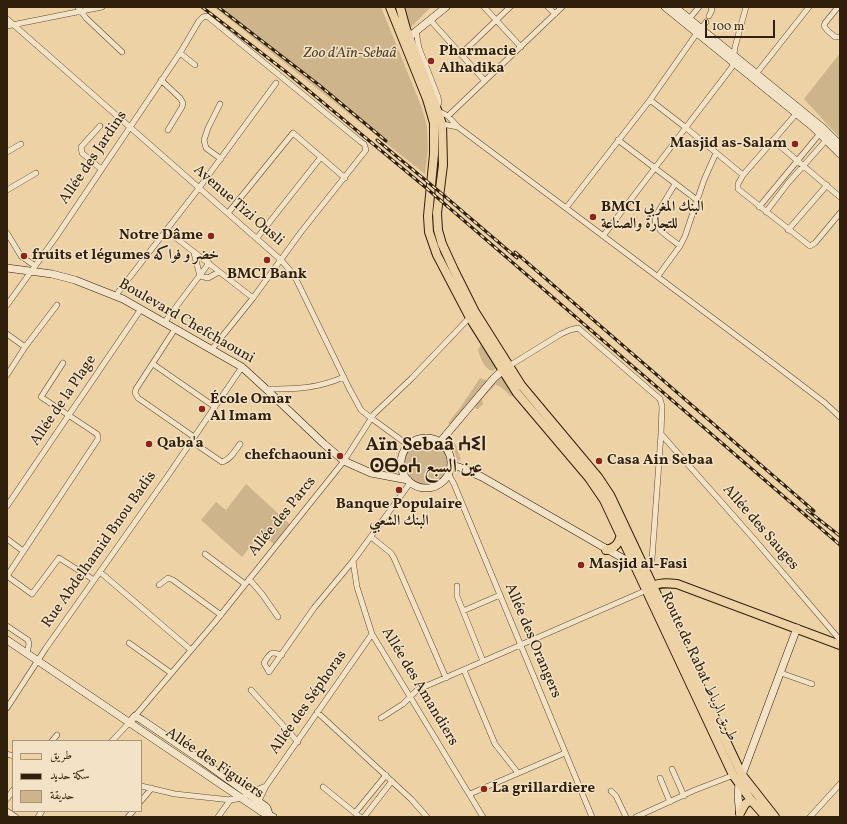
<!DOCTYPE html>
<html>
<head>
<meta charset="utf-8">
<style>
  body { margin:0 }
  #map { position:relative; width:847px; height:824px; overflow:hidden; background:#edd2a6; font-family:Vollkorn,Amiri,serif }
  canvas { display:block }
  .frame { position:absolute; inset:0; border:8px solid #301f0a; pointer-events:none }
  .legend { position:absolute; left:12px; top:740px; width:130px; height:72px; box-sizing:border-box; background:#f3e2c5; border:1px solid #a5947a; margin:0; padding:5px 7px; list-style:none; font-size:12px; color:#301f0a }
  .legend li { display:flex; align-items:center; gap:8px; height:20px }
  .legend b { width:20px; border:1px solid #a5947a }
  .scale { position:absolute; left:705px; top:20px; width:70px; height:18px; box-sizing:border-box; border:2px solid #301f0a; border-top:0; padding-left:5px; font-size:12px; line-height:14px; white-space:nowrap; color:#301f0a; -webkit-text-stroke:3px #f3e2c5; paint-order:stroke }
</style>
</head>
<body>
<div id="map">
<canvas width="847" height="824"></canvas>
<div class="frame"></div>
<ul class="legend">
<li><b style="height:5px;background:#edd2a6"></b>طريق</li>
<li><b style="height:5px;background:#301f0a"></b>سكة حديد</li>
<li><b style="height:11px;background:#cdb48b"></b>حديقة</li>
</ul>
<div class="scale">100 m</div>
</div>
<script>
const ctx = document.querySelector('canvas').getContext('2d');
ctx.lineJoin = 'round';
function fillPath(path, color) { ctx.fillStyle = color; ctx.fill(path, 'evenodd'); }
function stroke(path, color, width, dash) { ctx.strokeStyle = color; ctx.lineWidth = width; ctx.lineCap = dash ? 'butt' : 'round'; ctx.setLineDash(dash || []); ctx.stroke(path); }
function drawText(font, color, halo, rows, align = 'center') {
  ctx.font = font + ' Vollkorn,Amiri,"Noto Sans Tifinagh",serif'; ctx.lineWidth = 3; ctx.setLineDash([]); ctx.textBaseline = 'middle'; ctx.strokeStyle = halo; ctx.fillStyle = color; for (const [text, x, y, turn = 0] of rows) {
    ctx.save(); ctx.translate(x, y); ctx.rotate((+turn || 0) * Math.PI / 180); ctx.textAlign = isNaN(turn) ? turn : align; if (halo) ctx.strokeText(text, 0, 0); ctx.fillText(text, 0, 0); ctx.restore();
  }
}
fillPath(new Path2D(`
  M214,7h167l41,101 5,19 1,22 -3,25z
  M399,7h32l-22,22z
  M840,53v85l-36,-39z
  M482,345l14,23 -3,3c-9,-2 -12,-12 -15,-21l2,-4z
  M501,374l14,21 -1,1h-4c-4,-4 -8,-10 -15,-11l-13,14 1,5 -5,5h-2l-1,-4z
  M480,378l9,3 -36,44 -5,-2 12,-15z
  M405 462a22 22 0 1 1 44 0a22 22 0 1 1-44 0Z
  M449,442l6,1 6,17 -4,1 -3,-13z
  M246,484l46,42 -17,19 -14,-11 -19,23 -41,-37 15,-18 10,8z`), '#cdb48b');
const street = new Path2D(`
  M78,7l8,11 36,34
  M484,7l37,40
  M548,7l7,7
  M838,7l-13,16 -1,3 3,4 8,7h5
  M709,16l3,-6 -1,-3
  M7,19l274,241 13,15 55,113 12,22 10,8 37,27
  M689,19l10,-12
  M431,21l54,60
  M7,26l95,-19
  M701,29l5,-7
  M416,32l3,16 19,49 1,6 -2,4
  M180,53l15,12
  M461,54l49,-47
  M756,74l53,-67
  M161,80l19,18 3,5 -1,4 -14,23
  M650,100l35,27 58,48
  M220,104l-12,24 -4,12 2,8 15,11
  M438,111l10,5 10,11 312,234 55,42 15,14
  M796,114l-53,61 -5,9v5l72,57 5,-3 25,-30
  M448,116l114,-109
  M442,124l16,3
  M100,126l-19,21 1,6 19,16
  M618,140l79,60
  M773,140l67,57
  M7,152l14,-8
  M675,184l-20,33c-2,12 17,22 25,29
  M7,190l29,-17
  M759,207l63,-76
  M566,208l84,-108 47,-67
  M766,212l22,-29 40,-45
  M228,213l65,-80 52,45
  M788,230l39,-45
  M167,231l86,67
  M7,233l14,23 14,10
  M603,236l129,-169 3,-20 11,-40
  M257,238l64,-81
  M194,253l6,23 8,2 11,-6
  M658,276l22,-30 5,-10 19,-56 12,-27
  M116,295l83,-107 77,-105
  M7,305l49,-68 124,-184 19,-32 4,-4 4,-1 154,126 3,2 2,6 -65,82 -48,66 -41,51
  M164,323l45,-60
  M175,329l-39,60 -1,4 3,5 56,39
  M7,334l18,13
  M63,363l-22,34 56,37 1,3v2l-91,137 25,18 27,-36 35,22
  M153,364l62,43
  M509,366l52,-32 9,-4 8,-2 82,71 2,7 -1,28 -9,125 -4,7 -4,2
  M7,375l18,-28 32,-42
  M266,389c30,0 50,0 78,-12
  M661,434l93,105 86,101
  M191,441l31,21c8,-2 13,-11 18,-18
  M449,475l5,9 138,333
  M7,506l134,-197
  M371,537l20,16 3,5 52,120
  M7,539l16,12
  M205,554l40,30
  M353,561l4,26 15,47 111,183
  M100,572l91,78
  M249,579l13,15 16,23
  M159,585l9,-7 5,2 48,35
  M457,586v10l26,65
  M463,611l37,-16
  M7,626l21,14 1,4 -2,9
  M129,643l42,30
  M282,655c-12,-4 -12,-2 -18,8l5,9 45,-64 39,-47 57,-78
  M464,670l31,74 23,29
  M781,673l31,11
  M251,690l47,52
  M7,708l39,-60 121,-171 75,-110
  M317,712l94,87 16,18
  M135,716l80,-94 129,-161 30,-47 38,-36 59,-62
  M381,718l22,-14 14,-14 230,-100
  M52,741l5,-6
  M112,741l18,-19
  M7,754l6,2
  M672,769l12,27
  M660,778l10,24
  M141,786l34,8 56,6 11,-2 9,-6 15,-6
  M323,787l37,30
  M611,791l5,5 10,21
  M470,794l95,-41
  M7,799l6,-9
  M141,801l11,-13
  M258,803l8,-17 106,-152
  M7,811l9,6
  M355,813l31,-38
  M38,817l4,-6
  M128,817l5,-6
  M218,817l13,-18
  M364,817l28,-36
  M636,817l59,-27 39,-15
  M810,817l30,-33`);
const secondary = new Path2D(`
  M665,7l148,120 27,27
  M675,7l30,25 118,96 17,17
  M409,37l37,-30
  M7,268l45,6 23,6 48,19 119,68 24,22 58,55 20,17 27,12 37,7
  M401 463a25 25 0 1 1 50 0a25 25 0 1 1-50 0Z
  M440,442l54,-64 8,-7
  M452,465l10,3 20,9 156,90
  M7,640l255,172 11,5
  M130,722l5,-6 7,4 59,40 64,46 2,2 2,6
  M740,817l-2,-21 1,-13 58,-155`);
const primary = new Path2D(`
  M390,7l37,92 7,24v31l-6,62 1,16 8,23 33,63 47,75 72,85 15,22 129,275 18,25 15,17
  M400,7l6,22 29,75 7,20 1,41 -6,48 1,17 4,14 12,26 21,42 46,73 77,92 12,18 132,280 33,42
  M606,550c10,-2 13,-7 15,-16
  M649,588c8,-6 19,-5 28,-4l163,61
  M740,813l5,-9 6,-4`);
stroke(street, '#5f4c31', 6);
stroke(secondary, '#301f0a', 8);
stroke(primary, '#301f0a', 10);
stroke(street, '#f3e2c5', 5);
stroke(secondary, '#f3e2c5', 7);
stroke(primary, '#edd2a6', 8);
const rail = new Path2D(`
  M202,7l83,64 140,116 415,358
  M218,7l101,78 67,56
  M377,140l64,53 76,65
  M515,252l299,259
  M807,510l33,26`);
stroke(rail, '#301f0a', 3);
stroke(rail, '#f3e2c5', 1.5, [4.5]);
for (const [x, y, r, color] of [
  [431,61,4,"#8f2418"],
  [795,144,4,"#8f2418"],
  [593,217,4,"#8f2418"],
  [211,236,4,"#8f2418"],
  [24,256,4,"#8f2418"],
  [267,260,4,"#8f2418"],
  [202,409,4,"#8f2418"],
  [149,444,4,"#8f2418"],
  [340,456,4,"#8f2418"],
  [599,461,4,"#8f2418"],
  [399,490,4,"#8f2418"],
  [581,565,4,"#8f2418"],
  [484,789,4,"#8f2418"]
]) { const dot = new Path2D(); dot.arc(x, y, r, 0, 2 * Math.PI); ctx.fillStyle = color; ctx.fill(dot); stroke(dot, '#f3e2c5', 1.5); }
drawText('bold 15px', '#301f0a', '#f3e2c5', [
  ["Pharmacie",439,52],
  ["Alhadika",439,69],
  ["Masjid as-Salam",787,144,"right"],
  ["BMCI البنك المغربي",601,208],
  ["للتجارة والصناعة",601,225],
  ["Notre Dâme",203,236,"right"],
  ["fruits et légumes خضر و فواكه",32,256],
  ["BMCI Bank",267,275,"center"],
  ["École Omar",210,400],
  ["Al Imam",210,417],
  ["Qaba'a",157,444],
  ["chefchaouni",332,456,"right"],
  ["Casa Ain Sebaa",607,461],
  ["Banque Populaire",399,505,"center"],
  ["البنك الشعبي",399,522,"center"],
  ["Masjid al-Fasi",589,565],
  ["La grillardiere",492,789]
], 'left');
drawText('italic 15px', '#57442a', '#f3e2c5', [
  ["Zoo d'Aïn-Sebaâ",350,54]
]);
drawText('15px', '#301f0a', '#f3e2c5', [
  ["Allée des Jardins",94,158,-56],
  ["Avenue Tizi Ousli",238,206,41],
  ["Boulevard Chefchaouni",186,322,30],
  ["Allée de la Plage",64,401,-56],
  ["Allée des Parcs",283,517,-51],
  ["Allée des Sauges",760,528,49],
  ["Rue Abdelhamid Bnou Badis",100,550,-55],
  ["Allée des Orangers",532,641,67],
  ["Route de Rabat طريق الرباط",698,667,65],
  ["Allée des Amandiers",419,687,59],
  ["Allée des Séphoras",309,703,-55],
  ["Allée des Figuiers",214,764,34]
]);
drawText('bold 19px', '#301f0a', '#f3e2c5', [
  ["Aïn Sebaâ ⵄⵉⵏ",426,447],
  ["ⵙⴱⴰⵄ عين السبع",426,469]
]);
</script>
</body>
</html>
